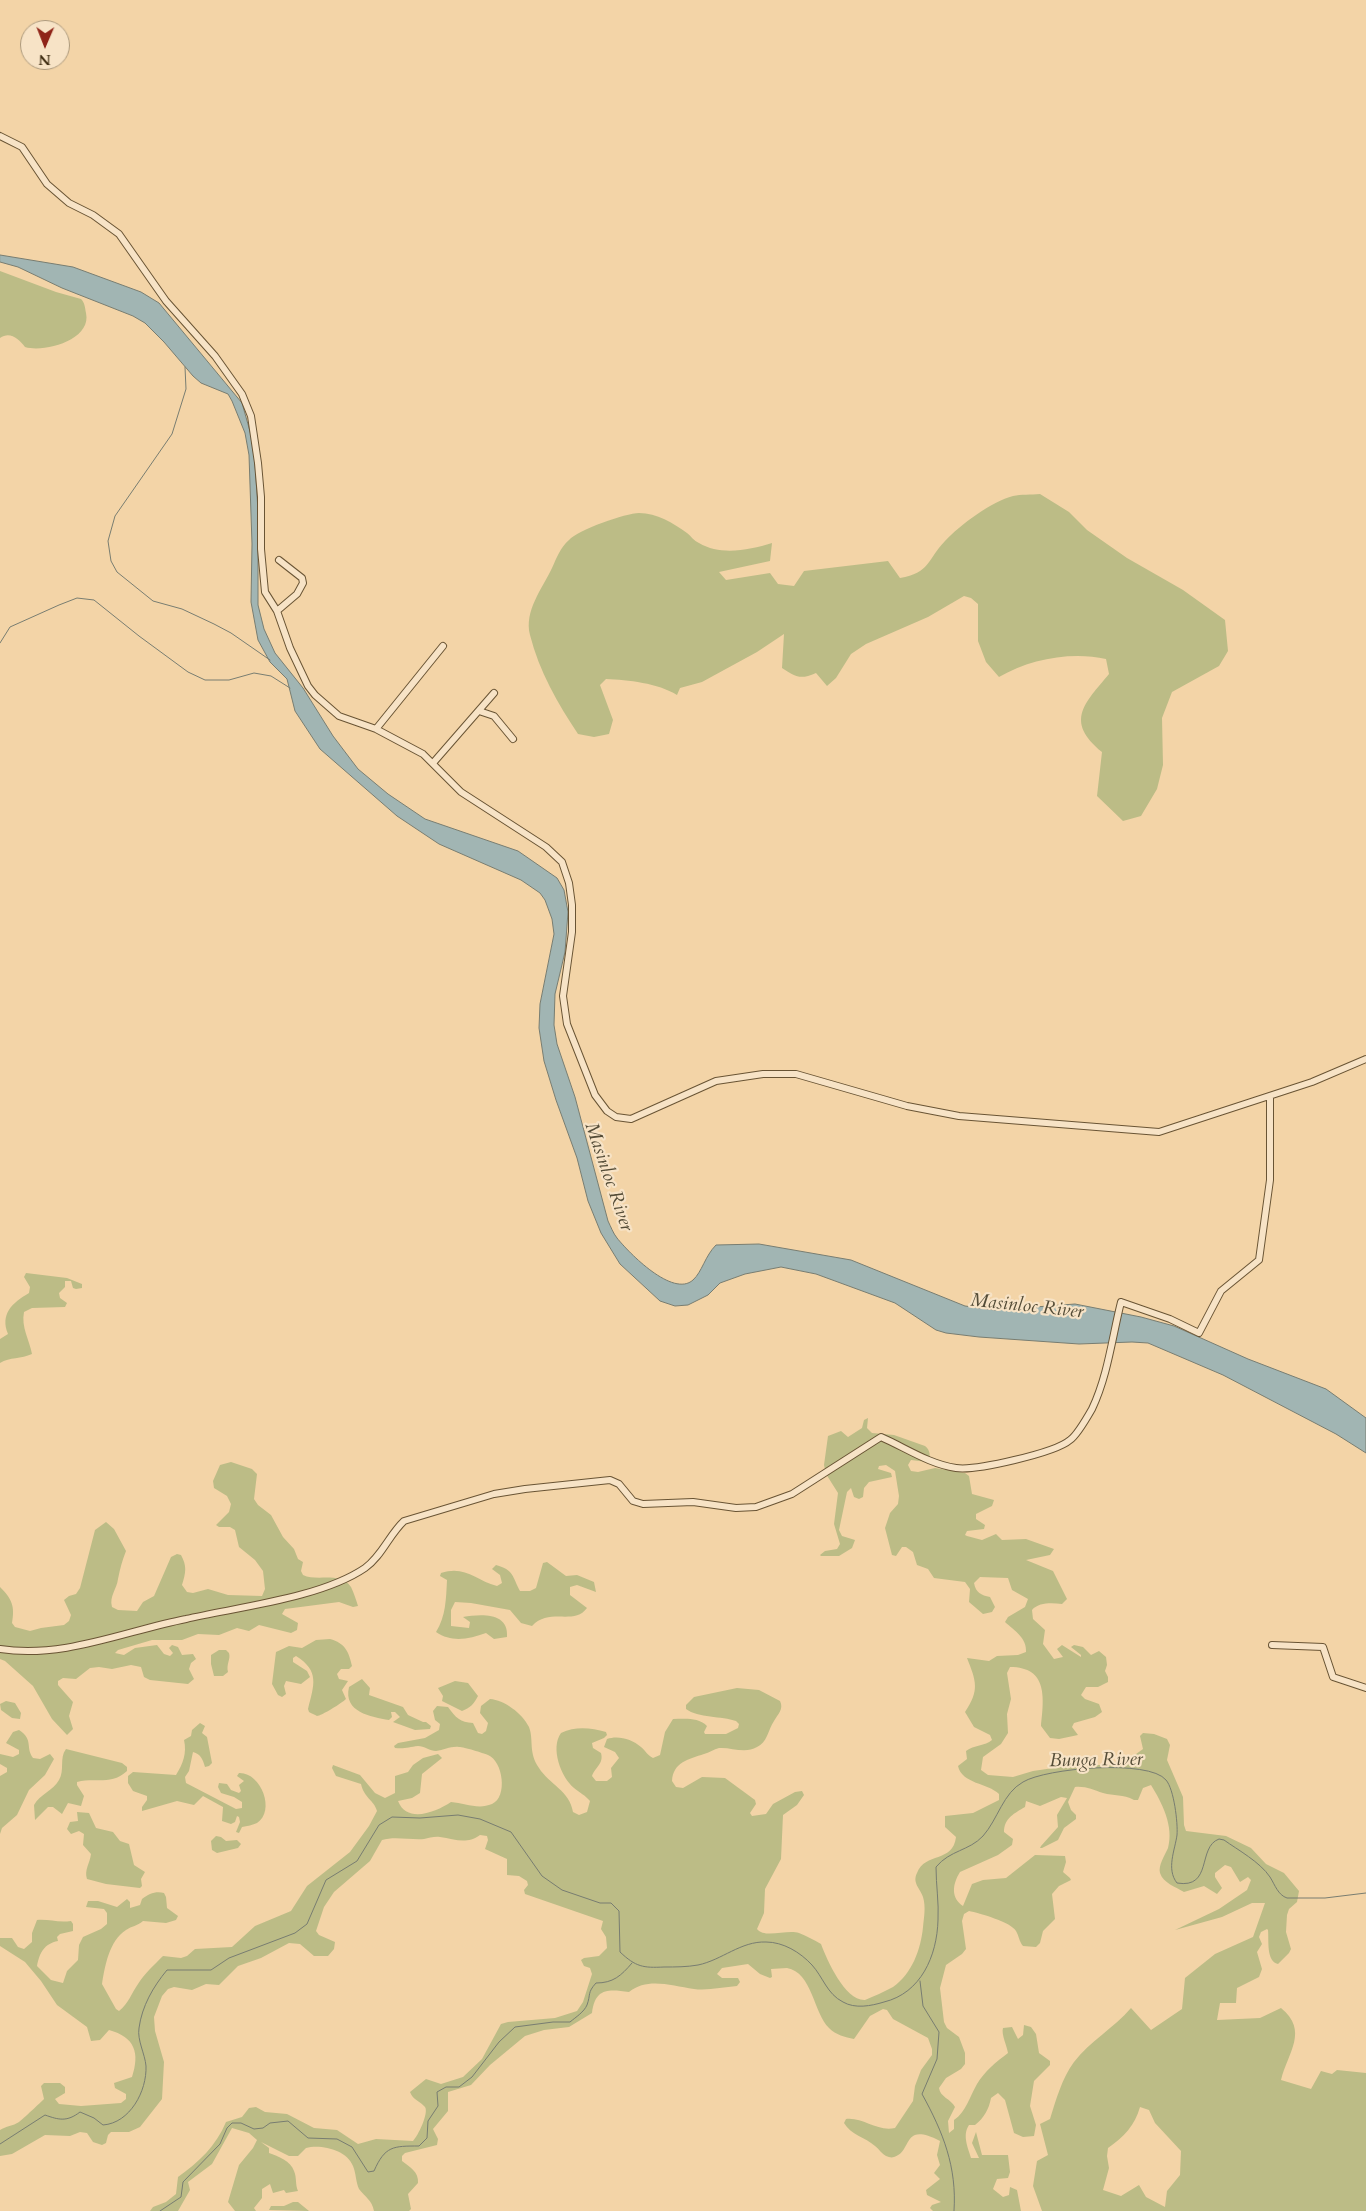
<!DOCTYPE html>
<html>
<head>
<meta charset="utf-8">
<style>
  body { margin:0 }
  #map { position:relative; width:1366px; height:2211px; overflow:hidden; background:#f3d4a7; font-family:Cardo,serif }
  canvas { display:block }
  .north { position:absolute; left:20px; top:20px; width:50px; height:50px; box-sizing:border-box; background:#f7e3c6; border:1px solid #ac997c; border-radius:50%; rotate:181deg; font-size:14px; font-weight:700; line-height:20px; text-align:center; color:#3b290e }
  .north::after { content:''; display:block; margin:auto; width:18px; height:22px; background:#8f2418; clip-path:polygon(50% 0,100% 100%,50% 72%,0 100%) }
</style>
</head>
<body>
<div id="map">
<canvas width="1366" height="2211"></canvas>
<div class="north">N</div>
</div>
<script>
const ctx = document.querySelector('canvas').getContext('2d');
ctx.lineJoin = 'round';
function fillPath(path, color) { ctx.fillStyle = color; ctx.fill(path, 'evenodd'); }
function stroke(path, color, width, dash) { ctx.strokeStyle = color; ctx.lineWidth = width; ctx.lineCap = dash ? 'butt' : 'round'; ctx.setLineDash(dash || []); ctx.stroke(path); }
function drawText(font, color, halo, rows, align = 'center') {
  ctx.font = font + ' Cardo,serif'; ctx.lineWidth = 4.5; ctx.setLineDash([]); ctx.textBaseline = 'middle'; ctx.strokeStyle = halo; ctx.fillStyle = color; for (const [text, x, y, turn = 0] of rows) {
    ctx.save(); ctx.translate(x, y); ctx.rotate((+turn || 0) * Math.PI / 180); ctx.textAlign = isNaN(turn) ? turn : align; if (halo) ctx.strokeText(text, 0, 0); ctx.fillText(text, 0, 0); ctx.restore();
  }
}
fillPath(new Path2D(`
  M0,271l56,21 25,7c4,4 4,9 5,14 6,27 -42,40 -61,34 -6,-8 -15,-16 -25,-9z
  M1040,494l29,18 18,18 40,28 56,32 42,30 3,31 -9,15 -47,26 -10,26 1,47 -6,24 -16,27 -18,5 -26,-25 5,-44c-38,-31 -17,-49 7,-78l-3,-15c-34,-8 -77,0 -107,18l-13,-15 -8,-21v-37l-7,-6 -7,-2 -36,21 -62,27 -15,10 -15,24 -9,8 -11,-13c-16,7 -20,4 -34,-5l2,-34 -27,18 -55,30 -22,6 -3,7c-19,-12 -49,-15 -71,-16l-6,6 13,35 -4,14 -15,3 -16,-3c-20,-30 -39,-63 -48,-99 -6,-24 12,-46 22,-67 5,-11 8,-20 17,-28 9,-10 57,-27 70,-27 18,0 34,10 48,20 4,3 7,8 12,10 22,13 50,7 73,0l-2,18 -51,11 7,8 44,-7 8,11 16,2 10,-15 84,-10 12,17c30,-5 27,-18 45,-37 15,-16 47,-40 68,-45 8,-2 18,-1 27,-2z
  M26,1273l41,5 15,6v4l-6,1 -3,-1 -2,-7h-6v6l-6,6 1,5 7,5 -2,4 -33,1 -8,4c-3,15 5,27 8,42 -11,5 -22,3 -32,9v-24l8,-5c-8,-20 4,-31 21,-41l1,-6 -6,-10z
  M868,1418l-1,10 5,5 22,2 31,11c5,4 6,10 3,16l-17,-2 -3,5 3,6 7,1 17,-4 30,5 4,3 3,18 22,6 -2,6 -16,8v5l9,6 -1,4 -17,2 -2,4 2,1 15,4 14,-6 6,6 24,-1 28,10 -4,6 -24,5 27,11 14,28 -5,5c-10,-1 -23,-2 -30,6l1,9 12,11 -2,14 11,15 9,-2 -6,-8 5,-4 19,12v-2l-10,-8 3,-2 9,2 8,8 8,-4 7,6 1,8 -2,6 3,6v5l-10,5h-12l-5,8 4,4 14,5 3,8 -7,5 -21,6 -2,4 6,8 -19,4 -9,-1 -9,-12c3,-28 7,-59 -31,-59l-3,6 4,26 -4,15 1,19 -7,11 -18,13 -2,13 7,5 25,2 20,-6 41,-6h47l22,-16 -3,-13 3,-3 11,1 13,5 3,6 -3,15 16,37 1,28 2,6 40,5 25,12 15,16 18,9 15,18 -2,11 -8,7 -2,6 -1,17 5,17 -2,4 -11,11c-12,-3 -9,-23 -10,-34l-1,-1 -6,3 -2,5 3,7 -5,8 5,17 -3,8 -22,11 -1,15h-16l-3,17 43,-2 21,-10c28,23 7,44 0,72l30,9 10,-18 11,3 5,-4 29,3v138h-324l-9,-25 4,-25 11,-6 -8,-31 10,-5c6,-19 12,-41 24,-57 16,-21 40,-34 57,-54l20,22 31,-21 3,-31 30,-24 38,-17 12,-34h-13l-30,14 -47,13 44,-21 28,-19 4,-10 -3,-3 -8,5 -9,-15 -6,-2 -10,8v4l7,11 -5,6 -13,-8 -20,6c-8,-5 -21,-9 -24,-19 -2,-8 5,-18 8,-25 6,-22 -6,-45 -17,-63l-8,3 -5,12h-4c-11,-6 -20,-4 -31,-7 -10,-3 -17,-7 -28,-6l-7,15 3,8 5,5v4l-12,9 -6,12 -16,8h-2l1,-2 17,-19 -1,-12 10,-17 -6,-1 -21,9 -14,-5 -1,6c-10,6 -21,11 -21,25l9,7 -1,6 -14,10 -38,17c-8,13 -9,26 3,34l9,-22 11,-4 23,-2 29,-23 30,1 1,6 -3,10 7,6 1,2 -12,6 -7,8 3,25 -12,12 -3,12 -4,4 -13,-1c-4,-5 -4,-10 -7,-15 -5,-9 -37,-18 -47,-20l-5,3 -2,7 4,28 -4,5 -16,11 -6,23 4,34 3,6 12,9 6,16v11l-4,5 -15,9 -7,10c1,9 12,11 16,19l-7,14 1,12 5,-4v-9c12,-8 16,-24 23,-36 8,-13 19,-22 31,-31 -1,-7 -7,-19 -5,-25l9,-1 6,12 5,-4 1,-10 7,2 5,7 3,19 11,8v4l-16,16 -4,25 6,19 -2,11 -11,1 -9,-4 -9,-33 -7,-7 -7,5c-2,11 -7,20 -16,27h-6c-7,10 -1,23 2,33h8l-7,-15 4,-11 6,23h26l2,17 -2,6 -11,1 -4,10 10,8 6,-2 1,-8 7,3 4,21h-88l-3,-3 2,-3 9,-3 -14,-7 -1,-5 14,-11 -6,-6 6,-8 -3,-10 3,-14c-39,-20 -27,11 -46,16 -3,1 -5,0 -8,-1 -4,-2 -7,-7 -11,-10 -10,-9 -24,-11 -31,-23l2,-4c17,-2 31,13 49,9l18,-27 2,-15 6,-16 11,-15v-6l-4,-11 -35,-19 -6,-9 -4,-1 -13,7 -16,23c-9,-2 -18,-4 -25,-11 -15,-14 -17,-56 -42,-60 -5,0 -11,1 -16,1l1,8 -2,1 -10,-4 -12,-10 -26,4 -5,6 5,4h16l2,4 -3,4c-14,1 -30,5 -43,3 -23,-3 -46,-12 -65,3 -21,-3 -34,-4 -37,21l-23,14 -25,3 -19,6 -35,29 -19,20 -23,7v19l-15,18 5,10 -1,6 -32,8 -3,3v5c8,6 17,11 16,22l-10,11 3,15 -2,2h-35c-2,-11 -9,-14 -15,-22 -3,-6 -3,-16 -6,-23 -6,-16 -32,-22 -47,-18l-8,8h-9l-28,-14 8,6v5c9,3 22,8 25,18 3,7 1,13 4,20l-12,2 -2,-3 -11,3 -3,-9 -8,5v9l-8,10 2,3h-21l-7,-9 11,-37 14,-17 4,-8 -8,-7 -17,-5 -20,36 -24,18 2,8 -12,21h-28l3,-4 13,-5 10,-8 2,-17c21,-15 38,-31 48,-55l16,-5 7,-9 7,-1 9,5 22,2 27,14 23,2 21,14 18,-5 37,2c5,-5 16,-28 12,-34 -5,-6 -12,-7 -15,-15l16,-13 15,5 22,-7 19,-18 19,-35 7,-2 47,-4 22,-7 6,-9 9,-28 -2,-6 -6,-2 -3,-6 3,-2 15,-2 8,-8 -1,-11 -5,-8 2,-8 -78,-27 -1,-4 4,-5 -1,-4 -8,-5 -12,-1v-16l-22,-10 3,-9 -1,-4 -7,-1c-14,10 -25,4 -40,2 -5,-1 -11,1 -16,2 -14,1 -30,-3 -42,1l-12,21 -36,31 -10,15 -8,24 3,4 16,7 -1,7 -6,7h-14l-14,-12 -11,-1 -28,15 -23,8 -19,19 -13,-1 -14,6 -18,-3 -6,2 -6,7 -8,21 1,14 9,31 -2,37 -22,28 -11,5h-18l-3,3 -2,8 -4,2 -9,-3 -6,-9 -7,-1 -10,4 -25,-1 -33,19 -12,2v-26c6,-4 13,-4 19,-8 4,-3 22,-20 25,-23l-3,-13 3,-3h16l5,4v6l-10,6 4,5 22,2 40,-3 5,-4v-5l-11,-6 -1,-5 18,-6c8,-24 3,-40 -23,-47l-9,10 -9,1 -4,-14 -30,-22 -16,-24 -16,-19 -25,-16v-8h12l6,9 6,2 8,-7v-9l5,-13c12,-1 21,3 34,1l2,3v7l-13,3 -3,3 1,4c-14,3 -18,11 -21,25l14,14 12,3 4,-12 11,-11 1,-15 4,-8 18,-8 6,-5v-11l-3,-4 -18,-2 2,-6h10l19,6 10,-8 3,3v6l10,-3 2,-6c7,-5 13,-8 22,-6l2,4 1,11 11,8 -2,4 -10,3 -23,-2c-6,5 -11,5 -17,9 -17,11 -21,36 -24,54l14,25 3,2c10,-8 12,-17 19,-27 7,-11 16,-19 25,-28l18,2 6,-2 8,-7 37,-2 23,-21 36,-15 16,-25 43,-34 19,-26 8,-15c-3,-11 -13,-13 -16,-27l-25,-8 -4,-8 1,-3 27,10 15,18 10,5 10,-5v-17l13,-4 5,-7 10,-7 15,-4 4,4 -20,16 -2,19 -8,5 -14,3c9,23 38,11 53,1 14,1 27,8 41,2 16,-7 11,-43 -4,-49 -5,-2 -24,-8 -29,-8 -8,-1 -15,3 -23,4 -6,0 -12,-5 -18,-5 -9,1 -13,3 -23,2l-1,-2 4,-3 27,-5 14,-8 1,-6 -5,-4 -2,-9 4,-5 11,1c8,11 12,15 25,16l5,10 4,1 4,-3 2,-8 -8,-10 1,-7 9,-7c14,1 32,14 39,28 5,13 -1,25 10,41 10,16 31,23 34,44l6,3 8,-3 3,-11c-5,-6 -10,-8 -16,-13 -13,-11 -24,-40 -13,-55 15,-7 30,-5 45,-1l1,3 -3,3 -12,5 1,5 8,5c3,11 -6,14 -9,23l4,5h11l5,-4 -1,-9 8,-10 -4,-6 -11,-5 3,-8c11,-4 25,0 34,8 5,4 6,8 12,11l7,-3 5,-23 8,-13c12,0 25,-2 34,7l-3,6 1,2h21l12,-6 1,-4 -3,-3c-14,-5 -38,-3 -50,-12v-4l8,-8 43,-9 22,2 21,11c4,8 -2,13 -6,20 -6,9 -7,22 -17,26 -12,7 -26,0 -38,1 -5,1 -10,5 -15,6 -15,5 -31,8 -32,27l4,6 7,1 19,-11 23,1 30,22 1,4 -6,9 2,3 14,-2 7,-10 22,-12 7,-1 2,4 -7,10 -14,10 -2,44 -16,30 -1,24 -7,16c8,10 30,0 42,4 8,3 15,7 22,11 6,16 24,57 44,56 9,-4 19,-8 28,-13 19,-13 28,-38 30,-60 1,-10 3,-20 0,-30 -3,-9 -11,-14 -6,-24 8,-21 36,-10 39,-36l-11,-10v-11l28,-3 26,-13v-6c-11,-11 -37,-10 -41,-28l9,-7 -1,-8c8,-6 19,-5 26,-11l-2,-5 -16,-8 -9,-15c15,-22 11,-31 2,-54l22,3 8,-5 21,-1 8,-3c1,-14 -11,-21 -21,-30l3,-5 17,-10 3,-8 -16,-9 -4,-12 -28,-1 -6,6c2,10 7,12 16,14l5,10 -3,5 -9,2 -14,-12 1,-13 -5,-7 -31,-4 -6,-9 -11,-4 -4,-13 -7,-5h-4l-6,9 -4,-1 -7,-27 5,-15 8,-9 1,-8 -4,-25 -9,-6 -7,1 -1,3 13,4 1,4 -23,5 -5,6 -1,9 -4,2 -5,-2 -3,-9 -4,4 -8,38 3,6 13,4 -3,8 -13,8h-18l-1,-1 5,-4 12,-2 3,-5 -6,-20 4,-31 -12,-19 -2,-9 4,-29 13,-5 7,6 14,-9 2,-8zM1140,2107l9,3 6,13 26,28 -1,24 -13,16 -2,16 -19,-10 -7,-12 -18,11 -18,-6 6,-22 -2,-12 1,-8c16,-11 27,-23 32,-41z
  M231,1462l21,7 5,5 -3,25 4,6 13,10 12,22 11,12 4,10 5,3 -2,9 2,4c14,7 37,-4 48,12 3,6 5,13 7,19l-5,1 -14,-5 -54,7 -3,5 16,9 -1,7 -6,3 -32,-8 -10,6 -12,-3 -18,7 -21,-1 -16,6h-30l-34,10 -3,3 9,2 11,-7 22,-3 7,9 6,2 3,-3 -4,-5 3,-3 6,2 4,8 11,-1 3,5 -5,4 -2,6 5,10 -6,5 -38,-4 -6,-3 -3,-10 -10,-2 -19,4 -13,-2 -9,1 -14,11 -13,-1 -5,3v4l15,17 -4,14 4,13 -6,6 -15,-16 -19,-33 -28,-25 -5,-2v-72c12,12 15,19 12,36l3,4 15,4 11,-3 23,-3 5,-4 2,-6 -7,-15 5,-4 7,-2 4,-6 15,-58 11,-8 8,7 12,22c-4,10 -6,18 -8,28 -1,10 -9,17 -6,28l6,3 19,1 6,-9 11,-6 17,-39 6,-3 4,1c6,11 5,17 1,30l5,7 6,1 15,-4 20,6 34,1 3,-7 -2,-18 -8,-11 -16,-13 -4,-17 -5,-3h-11l-3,-2 13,-13 2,-8 -4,-8 -13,-8 -1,-7 7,-16z
  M547,1562l19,14 11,-1 17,7 2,10 -19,-7 -7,2v8l17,13c-13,18 -37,-1 -55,18l-11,-3 -11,-13 -39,-7 -16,-1 -4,8v16l18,2 1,-6 -7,-5c18,-3 46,-5 44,20l-13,2 -8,-6c-17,6 -34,10 -50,-1 10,-16 10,-33 11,-52l-7,-4 1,-3c24,-8 34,7 56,13l5,-3 -2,-8 -8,-6 4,-4c18,5 16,11 24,26h10l6,-3 7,-25z
  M330,1639c15,4 19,13 22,27l-3,3h-8l-4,5 2,5 9,2 -6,9 4,9c-4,4 -25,17 -29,17 -2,-1 -6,-3 -8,-4l-1,-3c6,-24 12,-38 -12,-53l-3,2v4l14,9 3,6 -9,7 -15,-3 -2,5 2,8 -4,3 -4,-2 -6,-11 4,-32 13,-6 13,2 14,-8z
  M219,1650h7l3,3c2,6 -3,11 -1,19l-5,4h-9l-3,-12v-9z
  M362,1679l8,9 -1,7 34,12 5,8 15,7h3l5,4 -1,3 -15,1 -22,-8 7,-5 -5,-5h-4l1,5 -3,3c-18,-3 -46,-8 -40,-33z
  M455,1681l13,2 10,13c-4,8 -8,12 -16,15l-20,-10 1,-5 -5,-8z
  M6,1701l9,2 6,10 -1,6 -8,-1 -11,-8 -1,-6z
  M200,1723l5,3 -3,7 5,4 5,26 -3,3 -4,1c-2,-7 -4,-13 -12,-15l-4,19 -4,6 1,6 50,26 6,-1v-6l-8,-5 -13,-4 -3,-6 1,-4 8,1 4,6 8,3 2,-2 -2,-6 5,-4 -7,-5 2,-3c22,-1 37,38 18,50 -4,2 -10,3 -15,4l-3,6 -3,-1 4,-10 -1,-5 -2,-1 -2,6 -4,2 -9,-3 1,-14 -20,-11 -9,9 -17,-4 -35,10v-4l5,-7v-4l-14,-5 -5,-8v-7l5,-4 43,3c7,-11 11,-22 8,-35l7,-4 1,-6z
  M19,1730c15,10 6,17 14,28l7,1 10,-5 4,5 -9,16 -16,15 -12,25 -15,13 -2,6v-58l7,-4v-4l-7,-4v-10l13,3 6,-3v-4l-13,-7 7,-11z
  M66,1749l56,14 5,4v4c-16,15 -32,6 -50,11v3l7,11 -3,10 -13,-3 -6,11 -9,-7h-5l-13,13 -1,-15c6,-11 19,-14 25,-25 6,-10 0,-22 7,-31z
  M77,1812l12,1 7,15 17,4 7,9 9,3 5,21 11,7 -4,7 1,7 -2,2 -34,-4 -19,-5c-3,-9 3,-16 4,-25l-8,-9 1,-11 -5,-3 -8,3 -4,-5 3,-7 8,-1z
  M216,1836l5,1 5,4 11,-1 4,4 -3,4 -21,5 -5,-3 -1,-9z
  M293,2202h5l11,9 -40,-1 2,-4h13z`), '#bcbc86');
const water = new Path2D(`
  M0,255l73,12 68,25 18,11 83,100 11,39 2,21 3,48v94l6,24 11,24 28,35 30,48 25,33 30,25 37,25 93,32 39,27 7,12 4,22 -3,40 -10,42 -1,31 3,19 18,53 33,124c3,6 5,12 9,17 12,15 56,60 76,42 9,-8 12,-24 23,-35l43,-1 92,16 114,46 30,4 80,-6 66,13 33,9 74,33 78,30 40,29v35l-30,-19 -113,-59 -75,-32 -16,-1 -53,2 -100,-7 -33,-4 -10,-3 -41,-27 -79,-29 -35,-7 -36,7 -25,9 -12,12 -20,10 -13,1 -15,-5 -40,-37 -19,-31 -13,-32 -11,-43 -21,-58 -12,-39 -5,-33 1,-24 14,-70 -2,-15 -7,-19 -5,-7 -19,-13 -82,-36 -42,-28 -77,-67 -25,-38 -8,-32 -17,-17 -12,-22 -7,-38 1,-58 -3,-89 -4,-22 -13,-32 -4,-7 -27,-11 -8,-7 -29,-34 -19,-19 -12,-7 -71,-28 -44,-21 -18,-5z`);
fillPath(water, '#a1b5b3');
stroke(water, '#787d71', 1);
stroke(new Path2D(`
  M185,367l1,22 -14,45 -57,82 -7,25 3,20 6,11 36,29 29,8 32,15 17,9 39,27
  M0,643l10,-16 49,-22 18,-7 17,2 45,36 49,36 17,8h24l25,-7 17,3 19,12
  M920,1981l3,25 16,26 -2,27 -15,35c21,38 35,73 32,117
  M0,2144l45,-29c14,5 22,7 35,-3l14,6 9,7c27,-2 44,-34 43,-59 -1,-12 -9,-26 -7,-38 3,-22 14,-41 28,-58h44l18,-12 66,-25 12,-9 19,-44 31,-19 22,-36 13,-8 28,1 38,-3 22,4 31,13 31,44 20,14 38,13h11l8,8 1,41c16,15 23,16 44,15 11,0 23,0 34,-2 24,-5 43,-24 68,-23 17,0 34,10 46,23 11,12 15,29 31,37 12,7 28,4 41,0 37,-9 53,-46 54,-82 1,-17 -2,-35 -2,-53 14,-17 33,-16 47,-31 15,-17 20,-43 40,-54 23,-14 126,-23 143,-2 8,9 12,43 11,55 -2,15 -11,34 0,48 36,6 20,-36 42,-44l5,1c14,10 36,22 46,37 5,8 8,18 17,21h38l41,-5
  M160,2211l21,-14 2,-15 37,-38 7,-16 5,-5h9l13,6 9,-1 7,-5 18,-2 20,17 29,1 15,8 16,25 6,-1c11,-25 19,-25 45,-25l8,-8 1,-17 10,-15 -1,-14 9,-5h13l13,-10 27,-35 16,-15 38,-5h17c6,-5 14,-10 17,-17 4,-11 0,-12 9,-22 17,0 25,-7 36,-20`), '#787d71', 1);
const minor = new Path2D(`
  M0,136l22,11 25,37 22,19 24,12 26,19 47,67 49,55 27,38 9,22 7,47 3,34v52l4,43 12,19 13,37 18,38 7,9 24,21 37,13 47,25 38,38 85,55 16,15 7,21 3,22v27l-9,64 4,28 28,71 12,16 9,6 15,2 85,-38 47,-7h33l111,32 52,10 200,16 153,-50 54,-23
  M277,611l20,-17 6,-11 -1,-5 -23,-18
  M479,711l15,5 19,23
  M376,729l67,-83
  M433,763l61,-70
  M1272,1645l51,2 10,30 33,11
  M0,1649c63,10 125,-18 186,-30 52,-12 135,-21 179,-51 17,-12 24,-33 39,-47l90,-27 31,-5 85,-9 9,4 14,17 10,3 50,-2 43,6 20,-1 36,-13 89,-57c25,11 48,27 75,31 19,3 99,-15 114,-28 6,-4 18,-24 22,-31 16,-34 20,-71 29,-107l49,17 29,14 22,-42 38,-31 11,-80v-84`);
stroke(minor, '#695434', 8);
stroke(minor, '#f7e3c6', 6);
drawText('italic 19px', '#544c37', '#f7e3c6', [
  ["Masinloc River",608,1177,71],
  ["Masinloc River",1027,1307,6],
  ["Bunga River",1096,1761,-1]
]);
</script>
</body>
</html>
